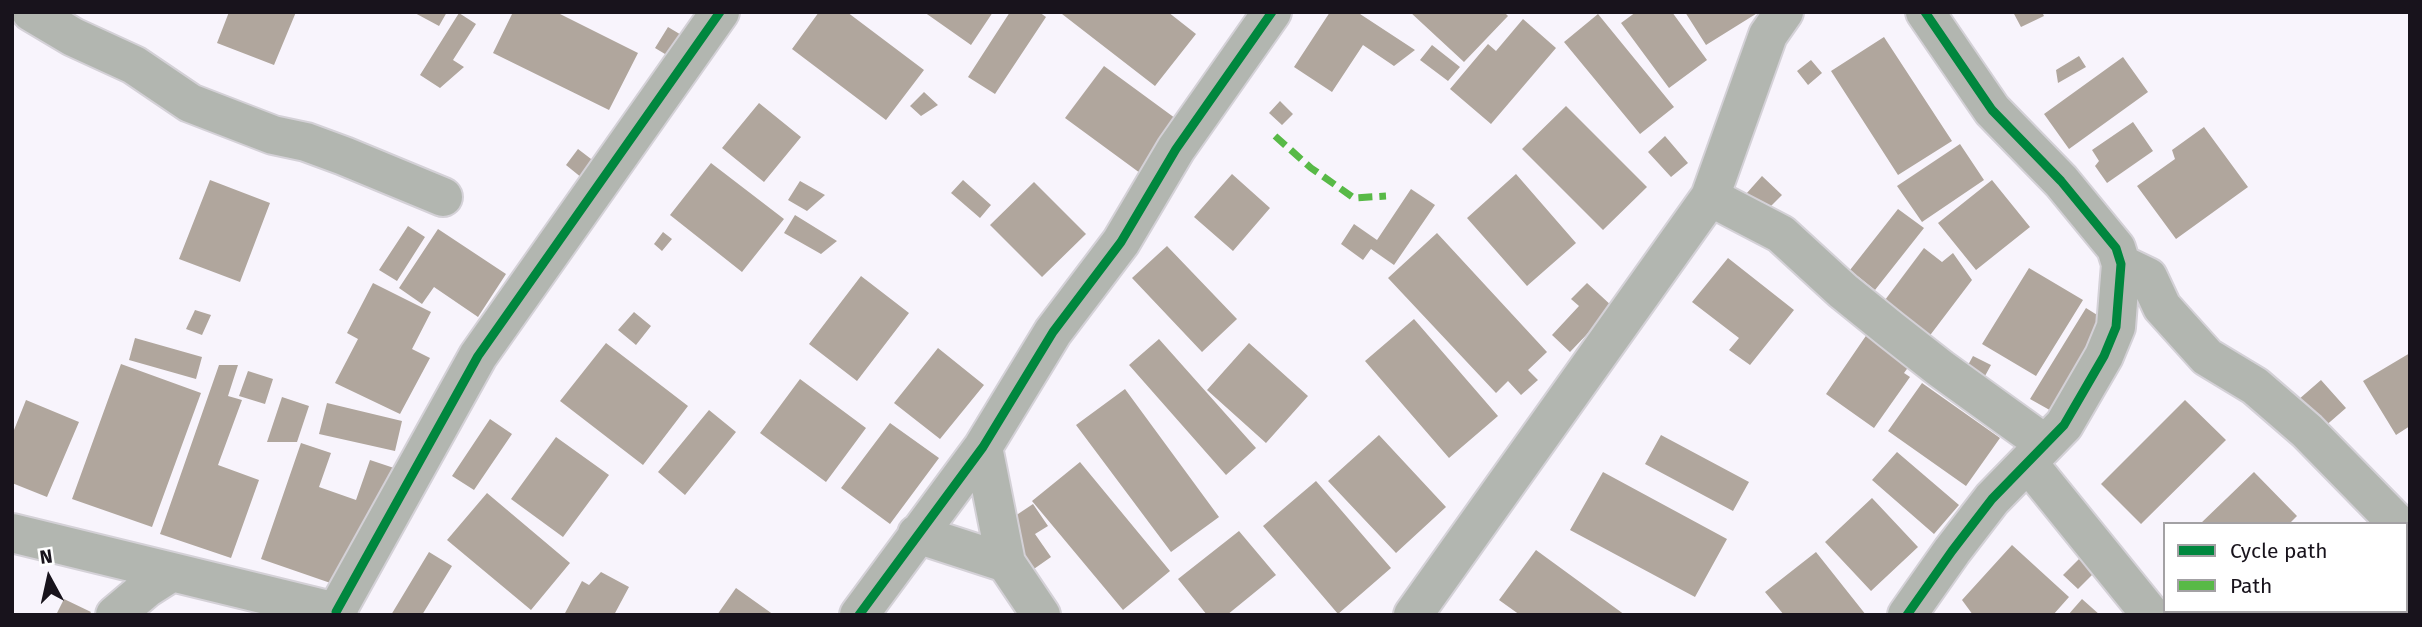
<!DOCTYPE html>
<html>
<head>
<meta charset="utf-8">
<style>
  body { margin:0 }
  #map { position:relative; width:2422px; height:627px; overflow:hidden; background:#f8f4fc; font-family:"Fira Sans",sans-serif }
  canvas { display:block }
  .frame { position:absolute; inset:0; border:14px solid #18131c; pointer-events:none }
  .legend { position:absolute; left:2163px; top:522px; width:245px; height:91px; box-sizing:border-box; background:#fff; border:2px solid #a3a1a4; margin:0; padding:9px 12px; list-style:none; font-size:21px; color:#18131c }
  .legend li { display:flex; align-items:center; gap:14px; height:35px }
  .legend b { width:35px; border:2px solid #a3a1a4 }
  .north { position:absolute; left:14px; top:543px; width:70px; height:70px; -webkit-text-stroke:5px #fff; paint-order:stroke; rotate:352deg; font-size:19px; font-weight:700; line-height:28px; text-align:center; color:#18131c }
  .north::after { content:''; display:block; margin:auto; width:24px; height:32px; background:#18131c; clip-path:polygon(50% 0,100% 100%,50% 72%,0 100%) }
</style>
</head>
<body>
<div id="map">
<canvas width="2422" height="627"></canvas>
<div class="frame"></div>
<ul class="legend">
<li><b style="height:9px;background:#00873e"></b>Cycle path</li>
<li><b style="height:9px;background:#58b947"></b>Path</li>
</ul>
<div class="north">N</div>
</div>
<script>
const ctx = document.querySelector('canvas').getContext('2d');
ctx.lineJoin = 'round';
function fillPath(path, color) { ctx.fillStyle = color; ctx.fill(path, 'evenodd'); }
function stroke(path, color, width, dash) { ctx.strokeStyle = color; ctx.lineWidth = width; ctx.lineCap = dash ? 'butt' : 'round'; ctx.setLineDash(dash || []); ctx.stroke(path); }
fillPath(new Path2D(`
  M229,12h67l-22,53 -57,-22z
  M413,12h34l-8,14z
  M513,12h43l82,41 -29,57 -116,-57z
  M819,12h28l77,58 -38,50 -94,-71z
  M924,12h69l-22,33z
  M1010,12h29l7,5 -51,77 -27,-17z
  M1064,12h104l28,22 -41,52 -93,-72z
  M1330,12h27l58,38 -21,16 -31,-21 -31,47 -38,-25z
  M1410,12h94l4,4 -44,46z
  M1636,12h36l35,48 -38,28 -48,-65z
  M1685,12h74l-53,33z
  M2013,12h29l2,4 -23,11z
  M459,13l17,11 -23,36 11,7 -24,21 -20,-13z
  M1598,14l76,93 -34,27 -76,-92z
  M1523,19l33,29 -65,76 -41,-35 38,-45 8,7z
  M668,27l15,9 -13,21 -15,-9z
  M1884,37l68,104 -54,34 -67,-104z
  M1432,45l28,22 -12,14 -28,-21z
  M2079,56l7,11 -28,16 -2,-13z
  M2123,57l25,35 -79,57 -25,-35z
  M1811,60l11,13 -14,12 -11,-14z
  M1104,66l75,55 -39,52 -75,-55z
  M924,92l14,13 -17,11 -11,-10z
  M1280,101l13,13 -11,11 -13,-12z
  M759,103l42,34 -37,45 -42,-34z
  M1566,106l81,81 -44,43 -81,-81z
  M2133,122l20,29 -46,32 -12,-17 4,-5 -7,-11z
  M2204,127l44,60 -72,52 -39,-53 38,-27 -3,-9z
  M1665,136l23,27 -17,14 -23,-25z
  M1960,144l24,36 -62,42 -25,-36z
  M578,149l17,13 -13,16 -16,-13z
  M711,163l73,56 -42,53 -72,-57z
  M1232,174l38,34 -37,43 -39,-34z
  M1516,174l60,69 -49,43 -60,-68z
  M1762,176l20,19 -17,17 -19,-18z
  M210,180l60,23 -30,79 -61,-23z
  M963,180l28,25 -11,13 -29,-25z
  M1992,180l38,47 -54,43 -38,-47z
  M800,181l25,14 -18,16 -19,-11z
  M1034,182l52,52 -44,43 -52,-52z
  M1411,189l24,16 -41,60 -23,-16 -8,11 -22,-16 13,-20 23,16z
  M1898,209l26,19 -49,62 -25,-20z
  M795,215l42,26 -16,13 -37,-21z
  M408,226l17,11 -28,44 -18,-11z
  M438,229l68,45 -28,43 -44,-30 -12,17 -23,-16z
  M663,232l9,7 -10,12 -8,-7z
  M1437,233l110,119 -19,18 10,10 -17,15 -13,-14 -12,12 -108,-115z
  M1167,246l70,73 -35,33 -70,-74z
  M1924,248l18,14 11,-9 19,27 -44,58 -46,-34z
  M1728,258l66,52 -44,55 -21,-15 10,-12 -47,-36z
  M2029,268l54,32 -47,76 -54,-32z
  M861,276l48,37 -52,68 -48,-37z
  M373,283l58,29 -19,37 18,9 -30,56 -65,-31 23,-44 -11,-6z
  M1587,283l26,24 -43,45 -18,-17 27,-29 -8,-7z
  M2086,308l24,15 -55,90 -25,-14z
  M195,310l16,5 -9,20 -16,-6z
  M634,312l17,14 -15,19 -18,-15z
  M1414,319l84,97 -49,42 -84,-97z
  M1872,327l43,31 -11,15 6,4 -36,51 -48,-34z
  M135,338l67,19 -6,22 -67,-19z
  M1159,339l97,109 -30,27 -97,-110z
  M606,343l82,63 -45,59 -83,-64z
  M1249,343l59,53 -42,47 -59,-53z
  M938,348l46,37 -44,54 -46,-36z
  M2410,353v73l-14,9 -33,-54z
  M1973,356l18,9 -11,20 -18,-9z
  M121,364l80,29 -49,134 -80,-28z
  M219,365h19l-10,31 14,4 -24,65 41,15 -28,78 -71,-24z
  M248,371l25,8 -8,25 -26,-8z
  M800,379l66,49 -40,54 -66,-49z
  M2321,380l25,28 -23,20 -25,-28z
  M1922,383l78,55 -34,48 -78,-55z
  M1125,389l94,128 -48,35 -95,-127z
  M282,397l27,9 -12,36h-30z
  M26,400l53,22 -32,75 -35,-14v-48z
  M2185,400l41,40 -85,84 -40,-40z
  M327,403l75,18 -7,30 -76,-17z
  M709,410l27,22 -51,63 -27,-23z
  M490,419l22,15 -38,56 -22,-14z
  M890,423l49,35 -49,66 -49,-36z
  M1379,435l67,72 -50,46 -68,-72z
  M1661,435l88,47 -16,29 -88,-47z
  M556,437l53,38 -46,62 -52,-38z
  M301,443l30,10 -12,34 37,13 14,-40 24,8 -52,119 -81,-28z
  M1897,452l62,53 -25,29 -62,-54z
  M1080,462l90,109 -47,39 -91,-109z
  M1603,472l124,67 -32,58 -125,-67z
  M2254,472l43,44 -8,8h-89z
  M1316,481l75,87 -53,46 -75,-88z
  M487,493l83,70 -39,47 -84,-70z
  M1872,498l46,49 -47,44 -46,-49z
  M1033,504l15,22 -13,8 16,23 -20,14 -31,-45z
  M1239,531l37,44 -49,40h-20l-29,-36z
  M2012,545l57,52 -16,18h-80l-11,-15z
  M1536,550l89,65h-105l-21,-15z
  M429,552l23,14 -30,49h-31z
  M1816,552l50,63h-82l-19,-23z
  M2079,559l15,14 -16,16 -15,-14z
  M601,572l28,15 -15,28h-50l18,-34 7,4z
  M2410,576v33l-9,6h-48l-2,-4h55v-33z
  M736,588l38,27h-57z
  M64,599l27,13 -2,3h-33z
  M2082,599l18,16h-32z
  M2263,611h49l4,4h-57z`), '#b0a69d');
const minor = new Path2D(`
  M31,12l42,25 61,28 56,38 83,32 33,7 38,14 99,41
  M1710,197l71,37 62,57 47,38 51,40 104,75
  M2121,264l27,13 14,30 45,50 48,29 52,45 91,93
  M983,447l23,116 35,52
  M2028,463l123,152
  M12,533l324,79 3,3
  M917,534l89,29
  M336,612l142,-256 242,-344
  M115,615l32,-27 25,-16
  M859,615l124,-168 70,-115 68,-90 55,-93 96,-137
  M1413,615l297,-418 58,-162 16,-23
  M1907,615l45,-64 40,-52 72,-74 40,-69 12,-29 5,-63 -5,-16 -55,-67 -69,-71 -67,-98`);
stroke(minor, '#d4d1d7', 42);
stroke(minor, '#b2b6b0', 38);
stroke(new Path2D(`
  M1275,136l36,32 43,30 32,-2`), '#58b947', 7, [14, 7]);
stroke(new Path2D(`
  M336,612l142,-256 242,-344
  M859,615l124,-168 70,-115 68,-90 55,-93 96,-137
  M1907,615l45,-64 40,-52 72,-74 40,-69 12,-29 5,-63 -5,-16 -55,-67 -69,-71 -67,-98`), '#00873e', 9);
</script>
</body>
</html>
